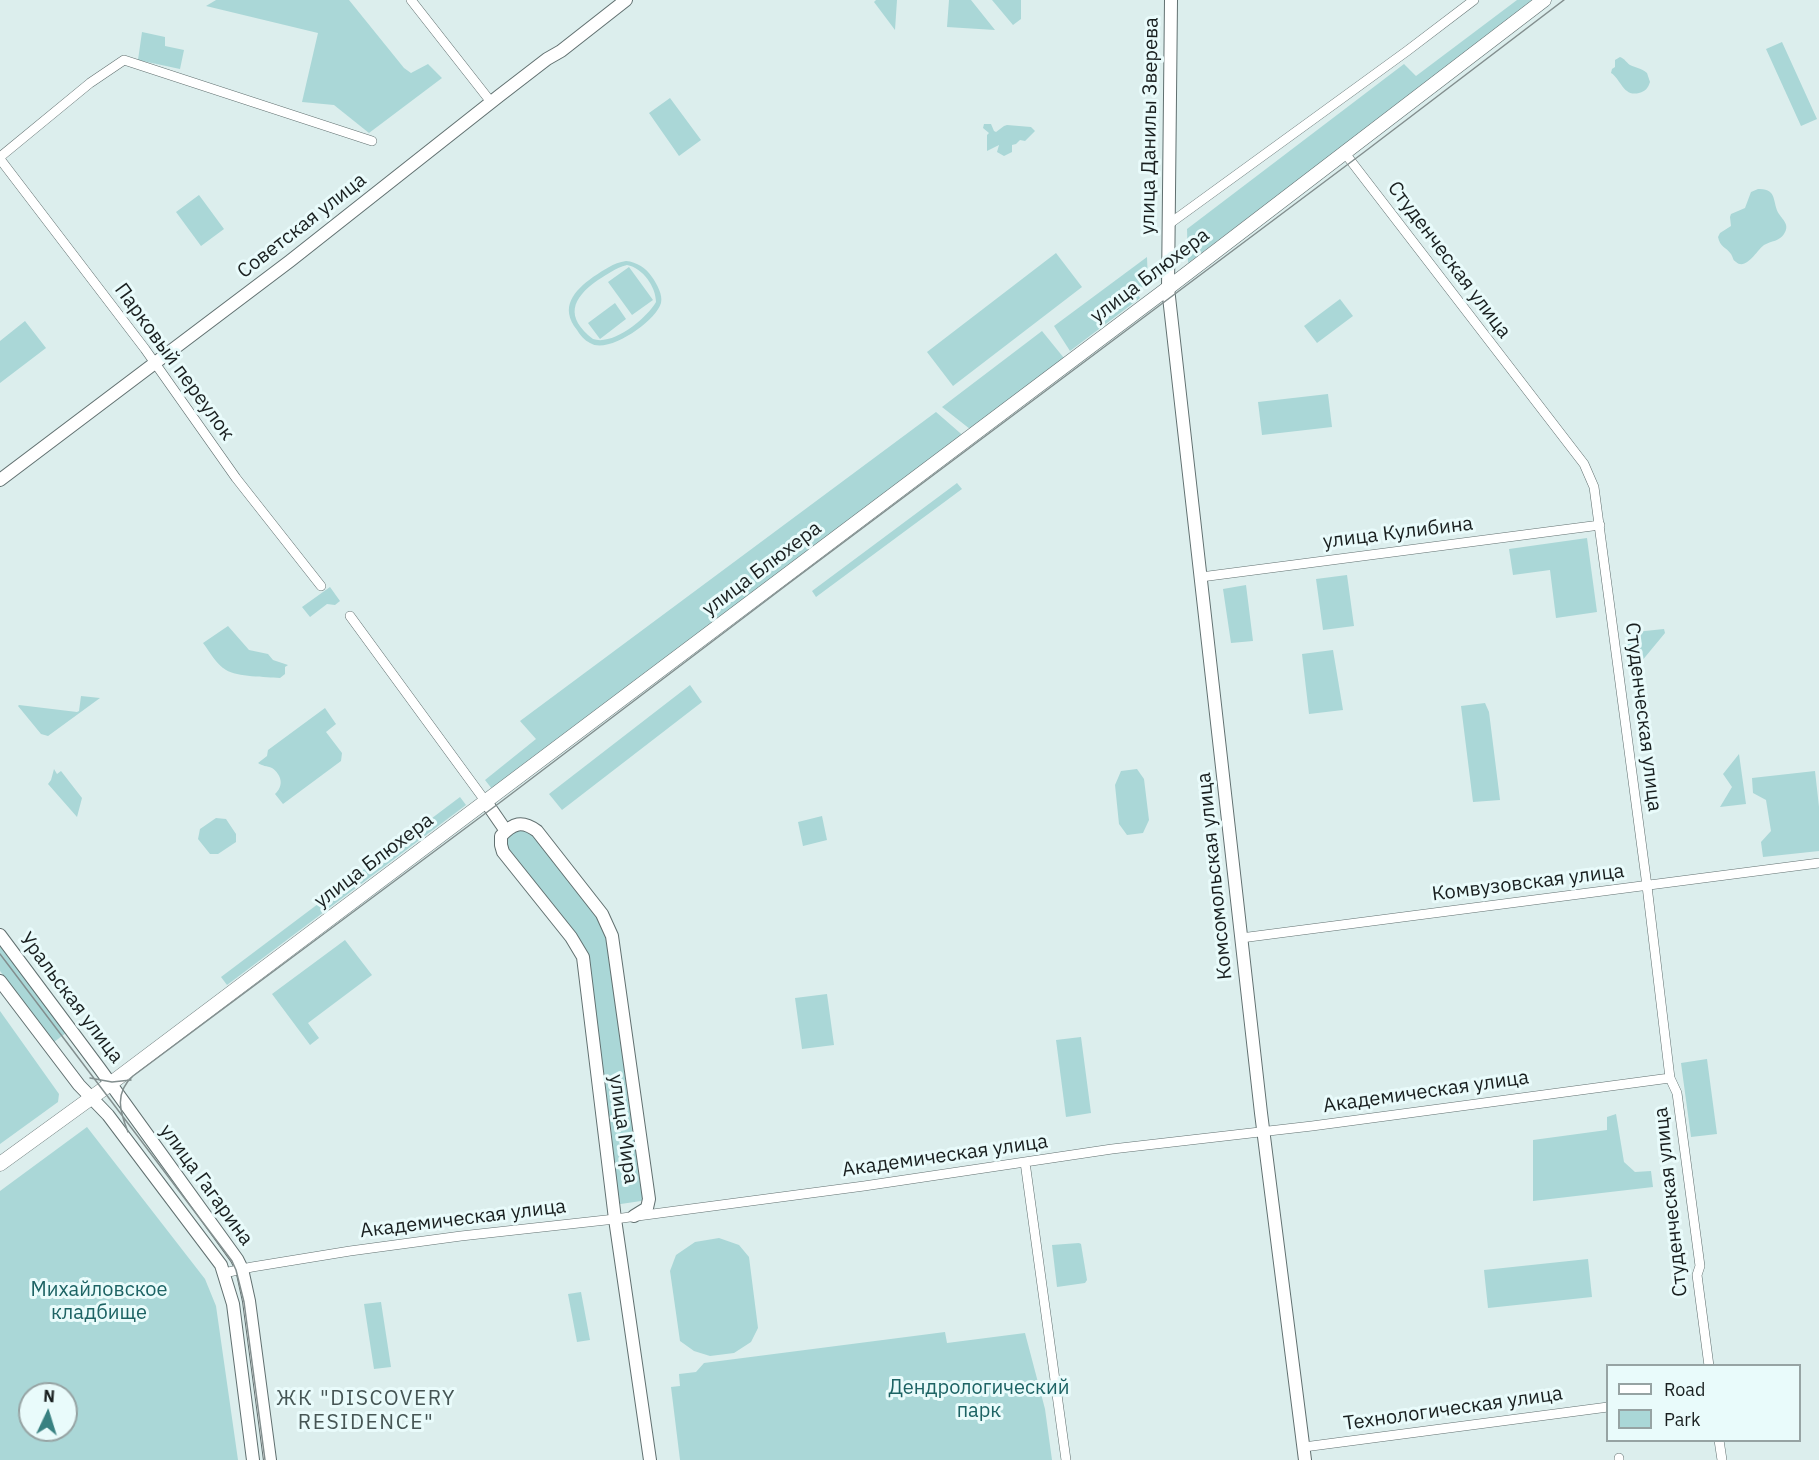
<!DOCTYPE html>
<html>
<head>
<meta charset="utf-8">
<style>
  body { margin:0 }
  #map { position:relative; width:1819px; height:1460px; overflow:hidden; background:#dceeed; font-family:"IBM Plex Sans",sans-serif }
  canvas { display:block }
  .legend { position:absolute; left:1606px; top:1364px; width:195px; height:78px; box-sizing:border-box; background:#e9fbfb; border:2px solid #96a3a3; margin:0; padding:8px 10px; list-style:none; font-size:18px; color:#191f1f }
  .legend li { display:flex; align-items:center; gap:12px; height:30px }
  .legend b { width:30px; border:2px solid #96a3a3 }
  .north { position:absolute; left:18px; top:1382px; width:60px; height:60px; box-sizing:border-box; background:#e9fbfb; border:2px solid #96a3a3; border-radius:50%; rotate:4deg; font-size:16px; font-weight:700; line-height:24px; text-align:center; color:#191f1f }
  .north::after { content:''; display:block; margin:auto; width:21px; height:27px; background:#388181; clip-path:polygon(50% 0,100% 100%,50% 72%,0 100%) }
</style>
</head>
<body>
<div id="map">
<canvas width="1819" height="1460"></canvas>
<ul class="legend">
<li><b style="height:8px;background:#fff"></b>Road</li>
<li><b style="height:16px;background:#aad7d7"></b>Park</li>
</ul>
<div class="north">N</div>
</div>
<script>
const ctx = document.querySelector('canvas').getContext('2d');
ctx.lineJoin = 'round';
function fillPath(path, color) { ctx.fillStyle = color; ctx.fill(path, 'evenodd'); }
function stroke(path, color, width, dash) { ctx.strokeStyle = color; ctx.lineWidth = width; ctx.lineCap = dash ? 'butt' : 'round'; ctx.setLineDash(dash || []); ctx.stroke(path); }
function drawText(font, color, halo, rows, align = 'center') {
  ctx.font = font + ' "IBM Plex Sans",sans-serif'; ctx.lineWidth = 6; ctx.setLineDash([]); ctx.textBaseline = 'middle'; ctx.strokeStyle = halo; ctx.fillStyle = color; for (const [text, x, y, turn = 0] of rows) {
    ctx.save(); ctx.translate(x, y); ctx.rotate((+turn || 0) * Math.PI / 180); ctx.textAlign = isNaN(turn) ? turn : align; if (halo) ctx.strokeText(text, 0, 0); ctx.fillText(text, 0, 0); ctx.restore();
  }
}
fillPath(new Path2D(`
  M216,0h133l55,68 7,5 17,-9 14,14 -73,55 -35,-28 -32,-3 16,-69 -112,-27z
  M876,0h21l-2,30 -21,-28z
  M949,0h22l24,30 -48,-3z
  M992,0h29v19l-8,6z
  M1517,0h20l-349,263 -1,-34 217,-165 12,12z
  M142,32l23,5v9l19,4 -4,19 -42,-9z
  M1782,42l35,77 -16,7 -35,-77z
  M1620,57c5,2 6,5 10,8 6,3 11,3 17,8l3,9c-2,6 -4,9 -11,11 -16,4 -18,-14 -28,-20l1,-4 3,-2v-7z
  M670,98l31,42 -22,16 -30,-43z
  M984,124h7l3,7 2,1 8,-6 3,-1 24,2 4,4 -10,10 -5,-1 -4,4 -4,1v7l-8,4 -7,-4 2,-7 -12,6v-16l2,-2 -6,-5z
  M1758,189c20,-1 14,14 21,25 4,6 11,11 5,20 -4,7 -13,7 -20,11 -7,5 -18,26 -28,17 -4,-3 -2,-3 -5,-8 -5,-7 -11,-7 -13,-17l2,-4 11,-7 -1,-9 1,-3 14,-6 6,-16z
  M199,195l25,34 -23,17 -25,-34z
  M1056,253l26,34 -129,99 -26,-34z
  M1147,257l1,26 -12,9 4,6 -70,53 -16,-25z
  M626,261c11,1 20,7 26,16 5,7 11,18 9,26 -5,18 -53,52 -71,40 -6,-3 -10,-8 -13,-13 -18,-23 -3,-39 16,-53 11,-7 20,-14 33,-16zM627,265c16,3 29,22 29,37 -10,17 -43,44 -63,37 -28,-22 -22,-40 5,-59 10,-6 17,-12 29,-15z
  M629,267l24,33 -21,15 -24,-33z
  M1340,299l13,17 -36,27 -13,-17z
  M615,303l11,16 -26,20 -12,-16z
  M25,321l21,27 -46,35v-42z
  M1042,331l26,32 -93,70 -33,-26z
  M1328,394l4,33 -70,8 -4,-33z
  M936,412l31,27 -471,355 -11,-14 51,-41 -16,-18z
  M957,483l5,6 -146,108 -4,-6z
  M1587,538l10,74 -41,6 -6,-48 -37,5 -4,-26z
  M1347,575l7,51 -31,4 -7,-51z
  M1246,585l7,56 -22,2 -8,-54z
  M330,587l10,14 -5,4 -8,-1 -17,13 -8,-10z
  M228,626l21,24 19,4 5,6 15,5 -3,2v7l-5,4c-14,-1 -43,-1 -54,-8 -10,-6 -16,-18 -23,-27z
  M1664,629l1,4 -24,29h-6l-6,-5 -3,-24z
  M1333,650l10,60 -34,4 -7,-60z
  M690,685l12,17 -140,108 -13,-16z
  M81,696l19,2 -52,38 -7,-2 -23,-28 1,-1 58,7 2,-1z
  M1485,703l4,9 11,88 -27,2 -12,-96z
  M325,708l11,16 -10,8 16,21 -1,8 -58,43 -8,-10c9,-8 7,-19 -3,-26 -5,-2 -10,-2 -14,-5l9,-7 1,-6z
  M1739,754l7,50 -26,3 12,-20 -9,-13z
  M54,769l3,5 4,-3 21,27 -5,19 -29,-33 3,-4z
  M1137,769l7,10 5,41 -6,13 -16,2 -8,-11 -4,-39 6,-14z
  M1815,771l4,36v44l-56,6 -2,-15 10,-11 -5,-31 -13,-7 -1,-15z
  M460,797l6,8 -239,180 -6,-8z
  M822,816l5,24 -24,6 -5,-24z
  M216,818l10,1 10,15v8l-18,12h-8l-12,-15 2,-10z
  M530,826l77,98 42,271 -8,6 -27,4 -31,-248 -80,-105 -2,-16z
  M345,940l27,35 -64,48 11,15 -9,7 -38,-51z
  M0,946l66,87 -12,9 -54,-71z
  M827,994l7,51 -32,4 -7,-51z
  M0,1011l59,83 -1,8 -58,42z
  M1081,1037l10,76 -25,4 -10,-77z
  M1707,1059l10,75 -26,3 -10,-74z
  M1616,1114l8,48 11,10 16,-1 2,16 -120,14v-61l74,-10v-13z
  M87,1127l118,152 11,27 22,154h-238v-269zM30,1394h36v36h-36z
  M719,1238l20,7 10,12 9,71 -7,14 -17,11 -24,3 -16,-5 -14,-10 -10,-70 6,-16 19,-13z
  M1079,1243l2,1 6,36 -2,3 -28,4 -5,-42z
  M1588,1259l4,38 -104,11 -4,-38z
  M581,1292l9,48 -13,2 -9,-48z
  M381,1302l10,65 -17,2 -10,-65z
  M945,1332l2,11 78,-10 20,76 7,51h-372l-9,-73 9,-1 -1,-12 17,-2 8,-9z`), '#aad7d7');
const street = new Path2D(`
  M411,0l80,102
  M1344,152l240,312 10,23 53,399 23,192 7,15 23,173 -3,9 12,91
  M0,157l90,-74 34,-23 248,81
  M0,159l145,190 91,129 85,108
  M1169,224l238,-173 67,-51
  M1201,577l399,-52
  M350,616l136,186
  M1241,938l578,-75
  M1025,1162l41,298
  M224,1273l28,-6 98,-16 111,-15 154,-17 249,-33 248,-37 200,-23 358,-48
  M1719,1440l3,20
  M1304,1447l304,-40
  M1619,1458v2`);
const secondary = new Path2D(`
  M1171,0l-3,288 93,825 44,347
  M0,480l290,-219 209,-165 48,-37 14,-8 65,-51
  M486,802l20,29
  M0,935l100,134 137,190 5,10 7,32 21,159
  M0,981l79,104 29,30 113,150 12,39 20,156
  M634,1216l13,-8 2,-9 -37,-263 -10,-22 -65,-83c-15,-11 -24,-8 -36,5v9l2,7 68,85 12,20 32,262 35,241`);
const primary = new Path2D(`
  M0,1164l102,-74 1066,-802 376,-288`);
stroke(street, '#617070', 10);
stroke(secondary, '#617070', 14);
stroke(primary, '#617070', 15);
stroke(street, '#fff', 9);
stroke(secondary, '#fff', 12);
stroke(primary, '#fff', 14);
stroke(new Path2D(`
  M0,954l232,307 4,9 8,32 21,158
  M90,1078l22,4 19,-2
  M128,1132c-8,-20 -14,-39 5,-56l369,-275 286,-217 575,-431 201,-153`), '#838f8f', 1.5);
drawText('20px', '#191f1f', '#e9fbfb', [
  ["улица Данилы Зверева",1150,126,-89],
  ["Советская улица",302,226,-38],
  ["Студенческая улица",1449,260,53],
  ["улица Блюхера",1150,276,-37],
  ["Парковый переулок",174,362,54],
  ["улица Кулибина",1398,533,-7],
  ["улица Блюхера",762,569,-37],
  ["Студенческая улица",1643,717,83],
  ["улица Блюхера",374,861,-37],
  ["Комсомольская улица",1215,876,-96],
  ["Комвузовская улица",1528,883,-7],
  ["Уральская улица",71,998,53],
  ["Академическая улица",1426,1092,-8],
  ["улица Мира",623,1129,82],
  ["Академическая улица",945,1156,-8],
  ["улица Гагарина",206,1185,54],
  ["Студенческая улица",1671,1202,-96],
  ["Академическая улица",463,1219,-7],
  ["Технологическая улица",1453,1409,-8]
]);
drawText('20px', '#1d6364', '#e9fbfb', [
  ["Михайловское",99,1290],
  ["кладбище",99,1313],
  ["Дендрологический",979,1388],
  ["парк",979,1411]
]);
ctx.letterSpacing = '1.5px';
drawText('21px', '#465554', '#e9fbfb', [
  ["ЖК \"DISCOVERY",366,1399],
  ["RESIDENCE\"",366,1423]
]);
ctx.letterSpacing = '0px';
</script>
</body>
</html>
